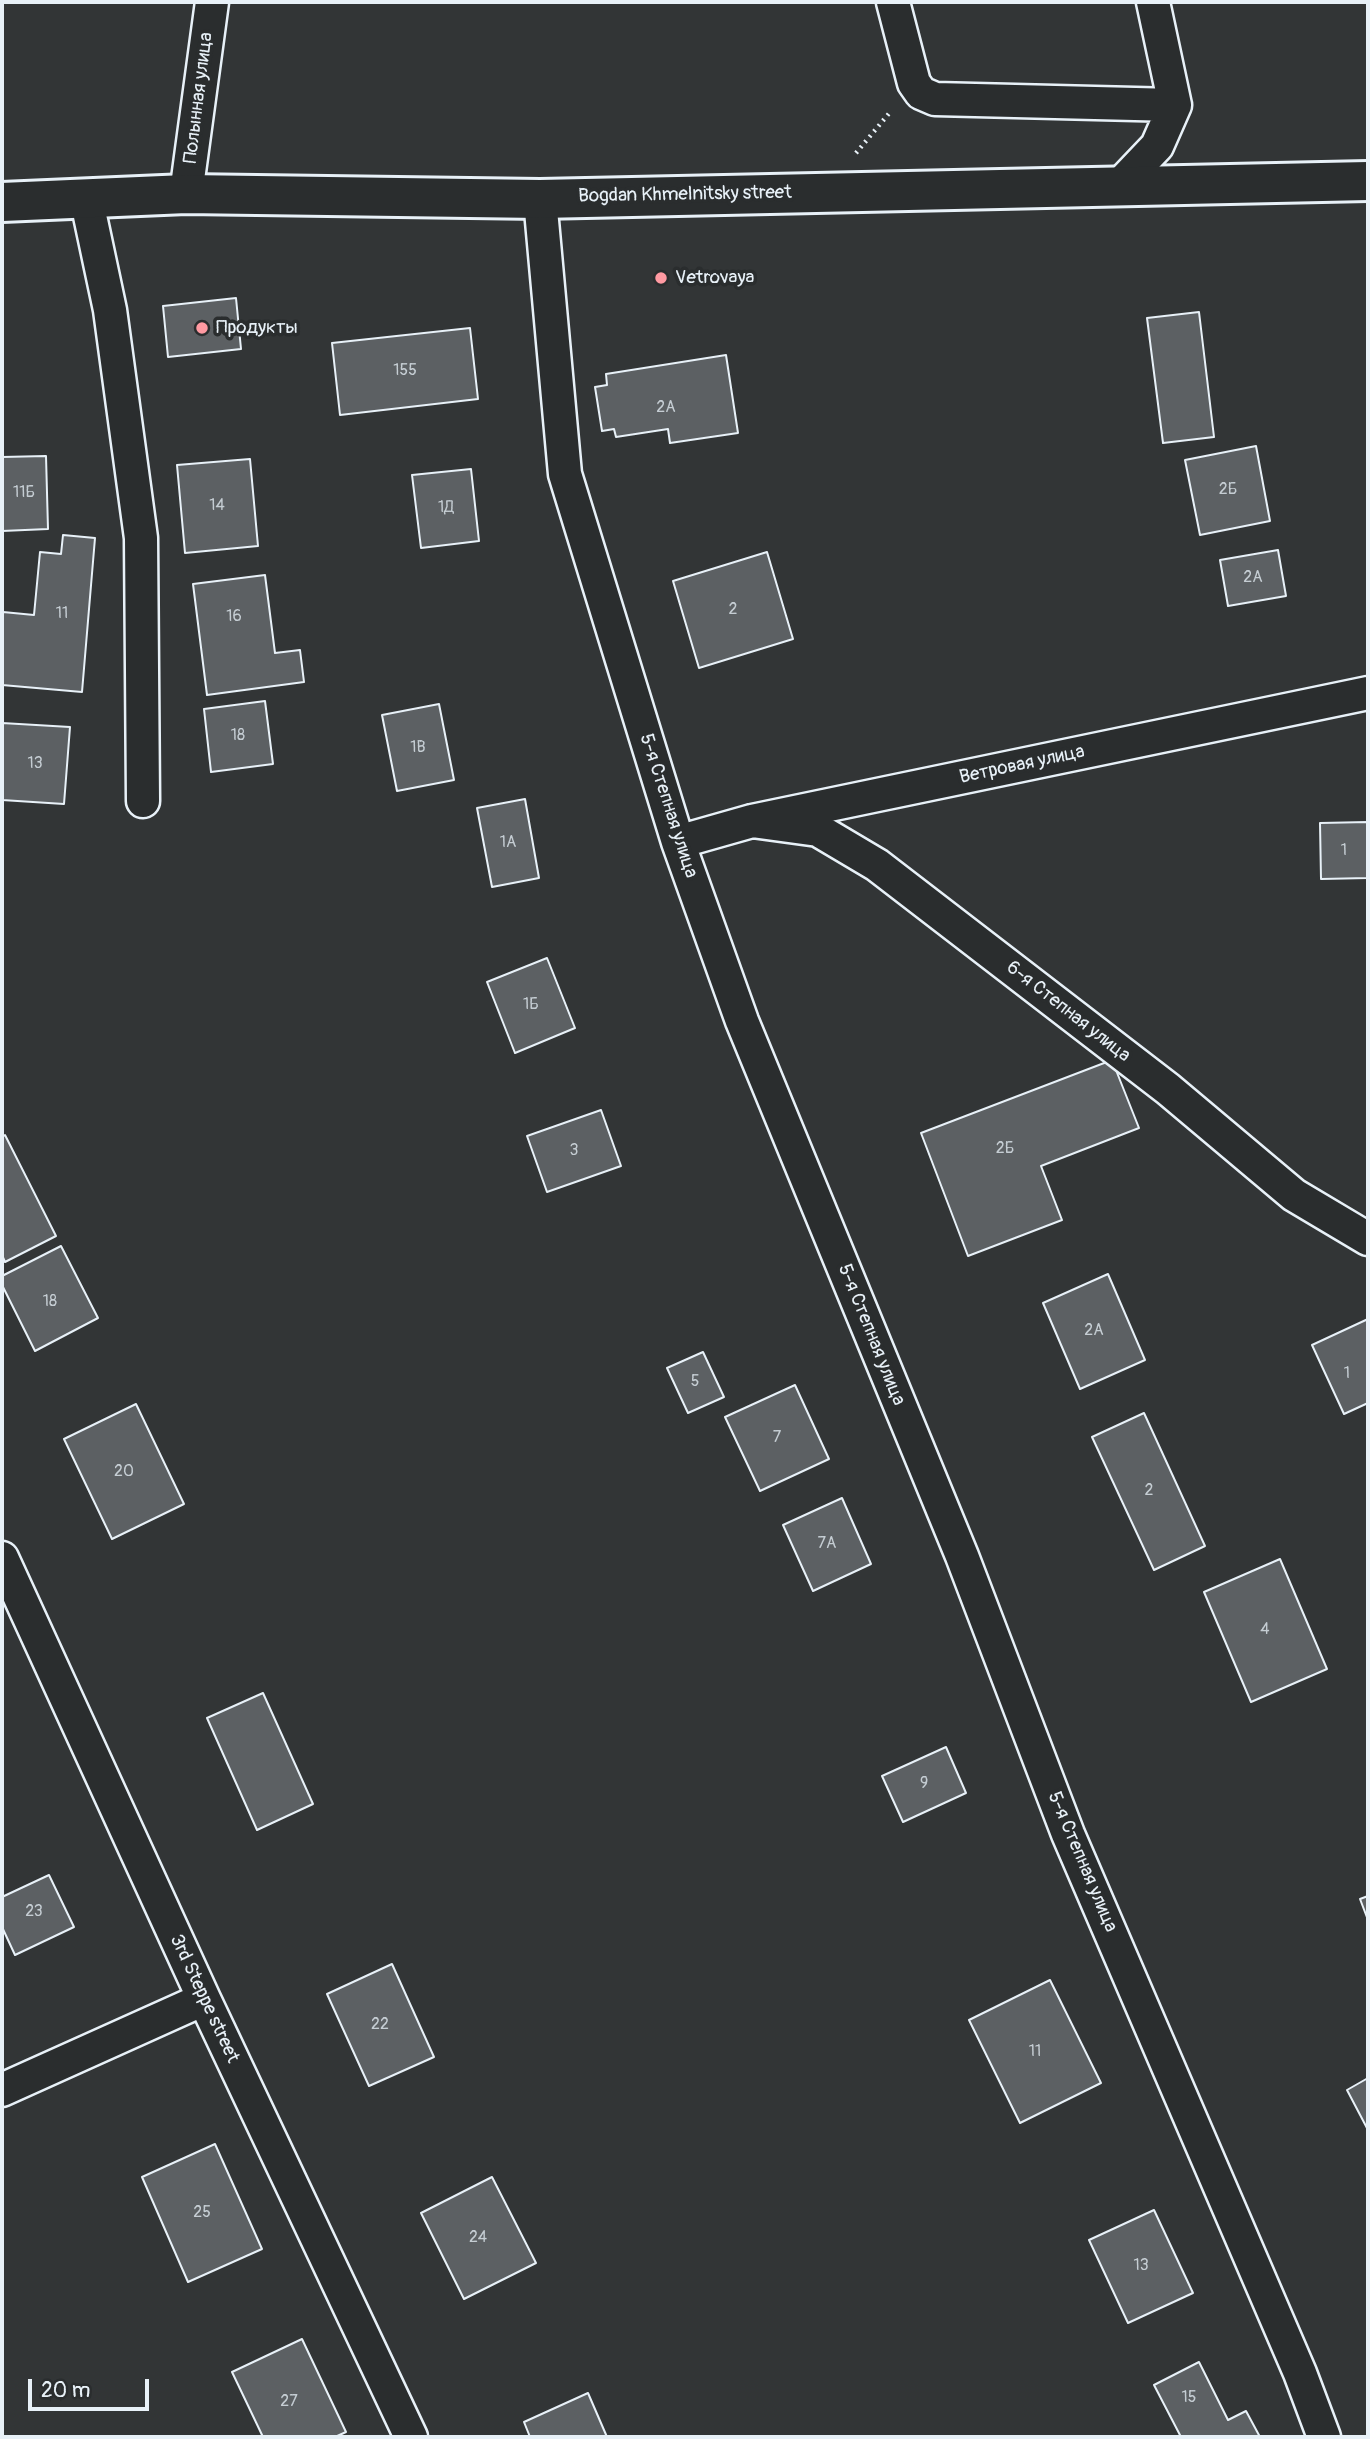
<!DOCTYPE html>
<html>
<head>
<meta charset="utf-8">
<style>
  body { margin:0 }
  #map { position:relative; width:1370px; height:2439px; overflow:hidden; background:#323536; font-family:Pangolin,sans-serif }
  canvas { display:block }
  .frame { position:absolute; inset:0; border:4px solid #e8f1f8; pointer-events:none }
  .scale { position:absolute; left:28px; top:2379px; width:121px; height:32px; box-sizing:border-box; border:4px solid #e8f1f8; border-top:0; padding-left:9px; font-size:21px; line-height:24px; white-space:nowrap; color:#e8f1f8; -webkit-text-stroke:5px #2a2d2e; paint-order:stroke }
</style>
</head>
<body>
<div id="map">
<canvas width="1370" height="2439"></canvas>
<div class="frame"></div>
<div class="scale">20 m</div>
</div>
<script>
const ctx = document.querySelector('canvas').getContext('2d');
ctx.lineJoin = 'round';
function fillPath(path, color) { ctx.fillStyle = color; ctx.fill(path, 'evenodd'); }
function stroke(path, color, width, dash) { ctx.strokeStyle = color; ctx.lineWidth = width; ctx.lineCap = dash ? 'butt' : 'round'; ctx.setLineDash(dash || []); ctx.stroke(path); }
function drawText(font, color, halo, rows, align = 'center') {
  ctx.font = font + ' Pangolin,sans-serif'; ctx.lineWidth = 7; ctx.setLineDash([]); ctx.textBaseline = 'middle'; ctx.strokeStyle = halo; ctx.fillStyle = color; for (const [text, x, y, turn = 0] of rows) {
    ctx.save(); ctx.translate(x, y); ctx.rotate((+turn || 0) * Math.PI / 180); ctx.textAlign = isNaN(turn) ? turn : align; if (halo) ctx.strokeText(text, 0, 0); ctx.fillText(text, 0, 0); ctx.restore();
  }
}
const building = new Path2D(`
  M236,298l5,51 -73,8 -5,-51z
  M1199,312l15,125 -51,6 -16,-125z
  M470,328l8,71 -138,16 -8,-72z
  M726,355l12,78 -68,10 -2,-14 -52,8 -2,-8 -12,2 -7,-44 12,-2 -1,-11z
  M1256,446l14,75 -70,14 -15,-75z
  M46,456l2,73 -46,2v-74z
  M250,459l8,87 -73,7 -8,-88z
  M471,469l8,72 -58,7 -9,-73z
  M63,535l32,3 -13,154 -80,-7 1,-73 31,3 6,-63 21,2z
  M1278,550l8,46 -58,10 -8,-46z
  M767,552l26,87 -94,29 -26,-87z
  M265,575l10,78 25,-3 4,32 -97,13 -14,-111z
  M265,701l8,63 -62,8 -7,-63z
  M439,704l15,76 -57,11 -15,-76z
  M2,723l68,4 -6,77 -62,-4z
  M525,799l14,79 -47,9 -15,-79z
  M1368,822v56l-47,1 -1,-56z
  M547,958l28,70 -60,25 -28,-71z
  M1112,1060l27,68 -98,38 21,54 -94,36 -47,-123z
  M601,1110l20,56 -74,26 -20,-56z
  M5,1135l51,101 -51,26 -3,-7v-118z
  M61,1246l37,72 -63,33 -33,-66v-9z
  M1108,1274l37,86 -65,29 -37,-86z
  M1368,1319v84l-24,11 -32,-69z
  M703,1352l21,45 -36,16 -21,-45z
  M795,1385l34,74 -69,32 -35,-74z
  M136,1404l48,100 -72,35 -48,-100z
  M1144,1413l61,133 -51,24 -62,-133z
  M842,1498l29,66 -58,27 -30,-66z
  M1280,1559l47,110 -76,33 -47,-110z
  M263,1693l50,111 -56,26 -50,-112z
  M946,1747l20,46 -63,29 -21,-46z
  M49,1875l25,52 -59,28 -13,-28v-30z
  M1368,1896v24l-8,-21z
  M392,1964l42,93 -65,29 -42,-92z
  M1050,1980l51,103 -81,40 -51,-103z
  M1368,2078v52l-21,-40z
  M215,2144l47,105 -74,33 -46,-105z
  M492,2177l44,86 -72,36 -43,-86z
  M1154,2210l39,83 -65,30 -39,-83z
  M302,2339l44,93 -11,5h-72l-31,-65z
  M1199,2362l29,58 18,-9 14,26h-79l-27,-52z
  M588,2393l19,44h-77l-6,-15z`);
fillPath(building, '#5c6063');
stroke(building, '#e8f1f8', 2);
const street = new Path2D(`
  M893,2l21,81 7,10 14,6 240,6
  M1118,187l39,-41 18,-41 -22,-103
  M186,194l26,-192
  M86,197l24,113 31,228 2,263
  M540,199l25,275 113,368 64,179 220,535 106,278 232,539 24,64
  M752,821l66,9 59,35 291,224 126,106 74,44
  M678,842l74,-21 616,-128
  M2,1558l202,441 207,438
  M2,2090l202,-91`);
const secondary = new Path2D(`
  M2,202l184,-8 354,5 828,-18`);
stroke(street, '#e8f1f8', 37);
stroke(secondary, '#e8f1f8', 44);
stroke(new Path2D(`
  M856,153l35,-42`), '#e8f1f8', 4.5, [2, 5]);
stroke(street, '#2a2d2e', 32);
stroke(secondary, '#2a2d2e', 38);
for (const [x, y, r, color] of [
  [661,278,7,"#ff9aa2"],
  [202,328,7,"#ff9aa2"]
]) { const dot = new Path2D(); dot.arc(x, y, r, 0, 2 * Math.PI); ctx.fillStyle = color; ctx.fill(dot); stroke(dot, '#2a2d2e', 2.5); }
drawText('16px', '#c5cdd3', null, [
  ["155",405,371],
  ["2А",666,408],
  ["2Б",1228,490],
  ["11Б",24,493],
  ["14",217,506],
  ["1Д",446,508],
  ["2А",1253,578],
  ["2",733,610],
  ["11",62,614],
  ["16",234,617],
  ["18",238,736],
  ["1В",418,748],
  ["13",35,764],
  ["1А",508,843],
  ["1",1344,851],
  ["1Б",531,1005],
  ["2Б",1005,1149],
  ["3",574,1151],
  ["18",50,1302],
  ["2А",1094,1331],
  ["1",1347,1374],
  ["5",695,1382],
  ["7",777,1438],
  ["20",124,1472],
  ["2",1149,1491],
  ["7А",827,1544],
  ["4",1265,1630],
  ["9",924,1784],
  ["23",34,1912],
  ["22",380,2025],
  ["11",1035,2052],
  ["25",202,2213],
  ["24",478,2238],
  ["13",1141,2266],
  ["15",1189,2398],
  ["27",289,2402]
]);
drawText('19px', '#e8f1f8', '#2a2d2e', [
  ["Полынная улица",199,98,-83],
  ["Bogdan Khmelnitsky street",685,195,-1],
  ["Ветровая улица",1022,765,-12],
  ["5-я Степная улица",668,806,72],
  ["6-я Степная улица",1068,1012,38],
  ["5-я Степная улица",871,1335,68],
  ["5-я Степная улица",1082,1862,67],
  ["3rd Steppe street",204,1999,65]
]);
drawText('19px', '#e8f1f8', '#2a2d2e', [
  ["Vetrovaya",675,278],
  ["Продукты",216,328]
], 'left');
</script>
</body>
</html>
